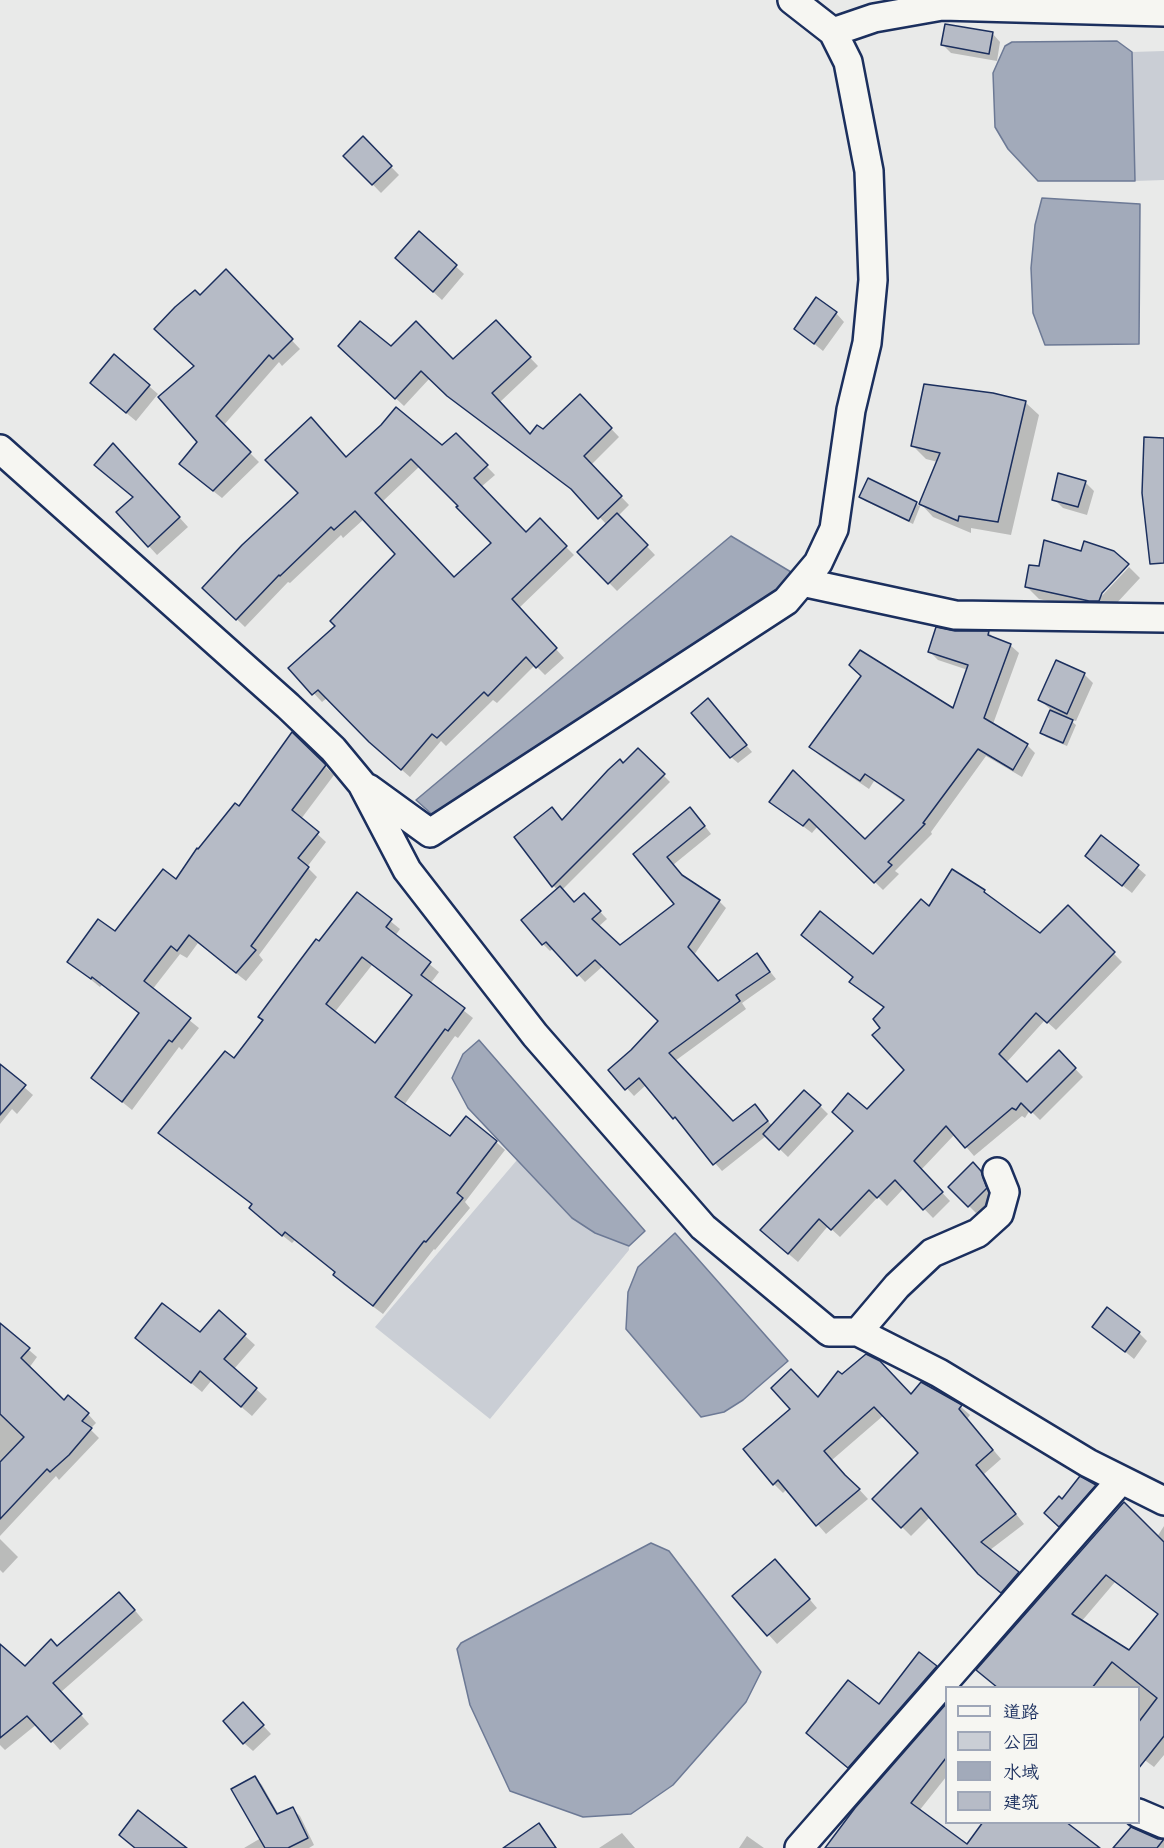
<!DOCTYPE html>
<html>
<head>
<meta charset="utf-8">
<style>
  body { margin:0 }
  #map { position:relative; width:1164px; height:1848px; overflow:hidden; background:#e9eae9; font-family:Caveat,"LXGW WenKai TC",sans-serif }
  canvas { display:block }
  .legend { position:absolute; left:945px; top:1686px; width:195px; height:138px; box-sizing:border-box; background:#f6f6f2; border:2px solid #9ea6b7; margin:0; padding:8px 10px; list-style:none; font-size:18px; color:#1b2f5e }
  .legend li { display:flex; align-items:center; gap:12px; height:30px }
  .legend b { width:30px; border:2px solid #9ea6b7 }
</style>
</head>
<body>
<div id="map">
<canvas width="1164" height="1848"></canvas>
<ul class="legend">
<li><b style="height:8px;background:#f6f6f2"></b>道路</li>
<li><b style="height:16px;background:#caced5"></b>公园</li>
<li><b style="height:16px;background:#a2aaba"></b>水域</li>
<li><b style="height:16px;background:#b6bbc6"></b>建筑</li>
</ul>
</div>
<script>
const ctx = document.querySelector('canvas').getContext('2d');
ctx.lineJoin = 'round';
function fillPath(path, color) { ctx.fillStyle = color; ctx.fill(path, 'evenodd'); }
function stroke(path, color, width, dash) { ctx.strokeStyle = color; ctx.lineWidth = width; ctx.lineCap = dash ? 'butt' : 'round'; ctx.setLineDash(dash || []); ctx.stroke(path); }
fillPath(new Path2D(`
  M1164,51v129l-29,1 -3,-129z
  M517,1160l55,58 23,15 34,13v4l-139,169 -115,-92z`), '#caced5');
const water = new Path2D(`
  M1117,41l15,11 3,129h-97l-30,-32 -13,-22 -2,-54 12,-27 7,-4z
  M1042,198l98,6 -1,140 -94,1 -12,-32 -2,-45 4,-43z
  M731,536l60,36 -9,17 -346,229 -20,-18z
  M479,1040l166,191 -16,15 -34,-13 -23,-15 -104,-110 -16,-30 11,-24z
  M675,1233l113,128 -45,39 -19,12 -23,5 -75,-88 2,-37 10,-25z
  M651,1543l18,8 92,121 -15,30 -73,83 -42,29 -48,3 -73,-26 -40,-86 -13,-56 4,-6z`);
fillPath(water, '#a2aaba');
stroke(water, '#6c7995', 1.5);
fillPath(new Path2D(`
  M992,33l8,9 -3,19 -46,-8 -8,-8z
  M363,138l36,37 -18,18 -36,-37z
  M419,233l45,41 -22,26 -37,-34z
  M226,271l74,78 -18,17 -3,-4 -56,64 36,36 -37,36 -33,-26 10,-31 -3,-75z
  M836,313l8,9 -21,29 -27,-22z
  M496,322l42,44 -38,36 31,34 12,-5 37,-35 39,41 -28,28 38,40 -11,11 37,39 -38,36 -38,-39 28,-27 -28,-30 -122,-91 -27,-26 -26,28 -64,-60 51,2 62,13z
  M114,356l44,38 -22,27 -36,-30z
  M992,395l34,8 13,12 -28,120 -40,-7v5l-38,-16 -12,-13 -8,20 -48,-23 -4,-4 55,6 3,3 19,-44 -12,-3 -13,-13z
  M456,435l39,40 -14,12 45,47 14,-13 34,34 -55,53 45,50 -19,17 -10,-10 -38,38 -4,-3 -47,46 -5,-5 -31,36 -31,-27 -52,-52 -5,4 -32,-34 47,-42 60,-72 -33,-35 -21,19 -2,-3 -51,48 -2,-1 -43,45 -41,-39 143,-129 95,-12zM420,466l40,40 33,37 -39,36 -72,-77z
  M121,453l67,74 -31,28 -39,-43 16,-14z
  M1085,482l9,9 -7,24 -24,-7 -9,-9z
  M1129,567l11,11 -26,28 -11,7 -64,-14 -13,-13 14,-18 58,32z
  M954,632l35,1 6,6 15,6 9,8 -26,71 34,21 8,8 -13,24 -36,-21 -55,76 1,2 -37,37 4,3 -16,16 -65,-64 -6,7 -41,-31 94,40 39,-40 -30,-21 -5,8 -50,-34 -8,-8 142,-36 15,-41 -30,-10 -9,-9z
  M1084,674l9,9 -17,38 -7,-2 7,6 -9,21 -21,-9 -4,-4 9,-23 -11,-10z
  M714,707l38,45 -14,11 -7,-6z
  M292,734l42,41 -33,44 25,23 -19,25 10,10 -58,78 4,5 -17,21 -48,-38 -11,15 -7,-4 -28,36 47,38 -17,22 -3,-3 -47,63 -39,-32 47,-64 -38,-29 -2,2 -31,-25 46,-29 61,-52 63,-73z
  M638,750l32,32 -108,108 12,13 17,-1 16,17 -9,8 22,20 56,-43 -41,-50 62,-38 14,18 -38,31 11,13 35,23 7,7 -32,47 24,28 39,-28 19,24 -34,24 4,6 -71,52 58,62 29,-10 10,13 48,-20 8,8 -40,43 -22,-21 -44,35 -76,-86 -12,11 -24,-26 22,-19 28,-30 -57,-55 -18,16 -31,-34 -4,3 -7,-7 14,-54 -41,-53 36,-28 11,13z
  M1102,837l44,38 -14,18 -37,-29z
  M984,891l9,8 48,35 27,-27 54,55 -66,68 -11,-10 -39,43 21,21 32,-32 24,25 -43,43 -10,-10 -5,8 -3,-2 -48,40 -19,-22 -34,36 29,31 -17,17 -29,-30 -17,18 -9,-9 -38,40 -12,-11 -30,36 -28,-24 85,-107 12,-20 39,-41 -23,-42 2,-19 -25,-18 -9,-9 3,-4 -51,-43 70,21 56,-47z
  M357,894l43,35 -5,7 44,36 -9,12 43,34 -15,20 -3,-2 -51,69 46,33 46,4 9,8 -40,52 5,6 -35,42 -1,-1 -51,65 -40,-30 -8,-9 1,-2 -41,-33 -3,3 -33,-26 -6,-12 -93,-73 75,-72 84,-117zM372,965l41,31 -38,50 -41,-33z
  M0,1066l33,29 -16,19 -5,-5 -12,15z
  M973,1165l17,16 4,16 -17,17 -27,-27z
  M219,1312l36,33 -21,24 33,30 -15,17 -41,-35 -9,11 -65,-54 63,-4z
  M0,1325l37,32 -8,11 35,35 24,11 8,9 -6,6 9,9 -40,42 -3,-4 -56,60z
  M1094,1326l45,7 8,8 -13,18z
  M922,1384l39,23 9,8 -3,4 34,40 -17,15 40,50 -34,26 37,32 -16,19 -32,-28 -49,-56 -19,19 -37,-37 46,-46 -36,-38 -52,45 36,39 -42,35 -39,-45 -4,4 -9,-9 44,-85 93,-4z
  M1095,1486l7,6 -35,40 -14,-13 9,-18z
  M1164,1526v229l-10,12 -16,-12v-67h-140l-20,-18 179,-133zM1115,1582l44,33 -30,37 -48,-30z
  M0,1539l18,18 -15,16 -3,-3z
  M784,1569l33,39 -40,36 -42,-47z
  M128,1602l15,18 -82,72 28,32 -29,26 -23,-26 -32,26 -5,-5v-99l25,22z
  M920,1654l28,25 -87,99 -53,-45 71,-26z
  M946,1706v71l-27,34 48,35 130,2h-270l29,-39z
  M251,1713l20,21 -18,17 -9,-8z
  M255,1777l7,8 17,30 14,-6 7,7 14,29 -5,3h-65l17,-10z
  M539,1825l18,23h-46z
  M622,1833l13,15h-36z
  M747,1836l17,12h-25z
  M1158,1840l6,1v7h-49z`), '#0003');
const building = new Path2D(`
  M945,24l48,8 -4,22 -48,-9z
  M363,136l29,30 -20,19 -29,-29z
  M419,231l38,34 -24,27 -38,-34z
  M226,269l67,70 -20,20 -4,-4 -53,61 35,36 -38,39 -34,-27 18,-22 -39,-45 36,-31 -40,-37 21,-22 20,-17 5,5z
  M816,297l21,15 -23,32 -20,-15z
  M496,320l35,37 -39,36 38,41 7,-9 6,4 37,-35 32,34 -28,28 38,40 -24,23 -27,-30 -124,-93 -26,-25 -26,28 -57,-53 22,-25 31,25 25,-25 37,38z
  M114,354l36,31 -24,28 -36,-30z
  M924,384l69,9 33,8 -28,121 -39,-6 -1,5 -39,-17 21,-51 -29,-7z
  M396,407l46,38 14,-12 32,32 -14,13 52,54 14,-14 27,28 -55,53 45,49 -21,20 -10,-11 -38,39 -4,-4 -47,46 -5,-4 -31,36 -32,-28 -51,-52 -6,5 -24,-27 47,-42 -5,-5 65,-67 -40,-43 -21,19 -3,-3 -51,49 -1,-1 -43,45 -34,-32 40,-43 56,-52 -33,-33 46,-43 35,40 35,-32zM411,459l47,47 -2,1 35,36 -37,34 -79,-84z
  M1144,437l20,1v125l-14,1 -8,-71z
  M113,443l67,74 -32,30 -32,-35 17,-15 -39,-32z
  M1058,473l28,8 -8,26 -26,-7z
  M868,478l49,24 -8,19 -50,-24z
  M617,513l31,32 -40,39 -31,-32z
  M1044,540l37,11 3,-10 30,10 15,13 -27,29 -3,8h-10l-64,-14 4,-22 10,1z
  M936,627l19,4h34l-1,4 23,9 -27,74 44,26 -15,26 -35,-21 -55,74 2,1 -37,38 4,3 -18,18 -65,-64 -6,7 -34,-24 24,-32 72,69 39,-39 -39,-26 -5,7 -51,-34 52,-71 -12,-11 11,-15 93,58 15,-43 -40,-13z
  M1056,660l29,13 -18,41 -29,-14z
  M708,698l39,47 -17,13 -39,-45z
  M1050,710l23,10 -10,23 -23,-10z
  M292,732l34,33 -34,45 27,22 -21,26 11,9 -58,79 5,4 -20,23 -47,-38 -12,16 -6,-5 -27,35 47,37 -19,24 -3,-2 -47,62 -31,-24 48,-65 -47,-36 -1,2 -24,-17 31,-43 17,12 48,-62 13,10 21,-31 1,1 37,-46 4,3z
  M638,748l27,26 -113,113 -38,-50 38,-30 10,13 46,-50 12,-11 3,4z
  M690,807l15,19 -38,31 15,18 38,25 -32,47 30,34 39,-28 13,19 -34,23 4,6 -71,52 64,68 22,-17 13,17 -55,44 -38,-48 -2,2 -34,-41 -14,12 -17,-20 23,-20 27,-29 -63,-61 -18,16 -31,-34 -4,3 -21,-25 39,-34 14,16 10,-9 17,18 -9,8 28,26 54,-41 -41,-50z
  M1101,835l38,30 -17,21 -37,-30z
  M952,869l33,21 -1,2 56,41 28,-28 47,47 -68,71 -11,-10 -37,41 28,28 32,-32 17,18 -45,45 -10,-10 -5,7 -4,-2 -47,40 -19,-22 -32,35 29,31 -20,18 -28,-30 -18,18 -8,-8 -38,40 -12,-11 -31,35 -28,-24 93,-99 -21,-19 16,-19 19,16 37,-39 -32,-35 8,-7 -7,-9 11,-12 -35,-25 4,-5 -52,-42 19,-24 53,43 48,-55 8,7z
  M357,892l35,27 -6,8 45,35 -10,13 44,33 -17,23 -3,-2 -50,68 55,39 16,-20 31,25 -40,52 6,5 -37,44 -2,-1 -51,65 -40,-31 2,-3 -50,-40 -3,4 -33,-28 3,-4 -94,-71 67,-82 9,7 29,-38 -5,-3 40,-54 18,-24 3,2zM362,957l50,38 -37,48 -49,-39z
  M0,1064l26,21 -26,30z
  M804,1090l17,15 -42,45 -16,-16z
  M973,1162l8,9 6,17 -19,19 -20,-20z
  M162,1303l38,29 19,-22 27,24 -22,25 33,29 -16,19 -41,-36 -9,12 -56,-45z
  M1107,1307l33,25 -15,20 -33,-25z
  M0,1323l30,25 -9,10 43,42 4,-5 21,18 -7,8 10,7 -23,27 -19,17 -3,-3 -47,50v-57l24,-25 -24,-23z
  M866,1354l14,7 31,33 10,-12 41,23 -3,4 34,41 -17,15 40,49 -35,28 38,30 -18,21 -23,-19 -57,-66 -20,20 -29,-29 46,-46 -44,-46 -50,44 21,24 15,14 -44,37 -38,-46 -5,5 -30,-36 47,-40 -19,-21 20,-19 27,28 20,-26 4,3z
  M1080,1476l16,9 -37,42 -15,-14 15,-17 3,3z
  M1124,1502l40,40v194l-26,33v-46l19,-25 -45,-36 -20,26h-94l-22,-18zM1106,1575l52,39 -29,36 -57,-36z
  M775,1559l35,40 -43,37 -35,-40z
  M119,1592l16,18 -82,73 29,31 -31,28 -24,-26 -27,22v-94l25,22 26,-27 6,7z
  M919,1652l18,14 -89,102 -42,-35 42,-53 31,24z
  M243,1702l21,23 -21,19 -20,-23z
  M946,1704v54l-35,45 56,41 16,-22h83l34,26h-275l30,-40z
  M255,1776l22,38 16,-7 15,31 -20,10h-23l-34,-59z
  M138,1810l49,38h-52l-16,-13z
  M539,1823l17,25h-53z
  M1131,1827l27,12h6l-7,9h-44z`);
fillPath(building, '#b6bbc6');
stroke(building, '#1b2f5e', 1.5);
const minor = new Path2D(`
  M833,32l41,-14 68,-12 222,6
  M0,449l288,257 45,43 29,35 45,86 128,165 168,192 126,105h29
  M802,582l153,33 209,3
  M368,788l62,45 356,-232 32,-38 16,-34 17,-119 16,-67 6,-63 -4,-109 -21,-109 -15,-30 -41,-32
  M997,1172l8,20 -6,22 -21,19 -46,20 -35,33 -39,46 81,41 149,90 76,38
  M1138,1813l26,11
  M799,1848l322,-368`);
stroke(minor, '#1b2f5e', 32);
stroke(minor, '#f6f6f2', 27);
</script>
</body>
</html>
